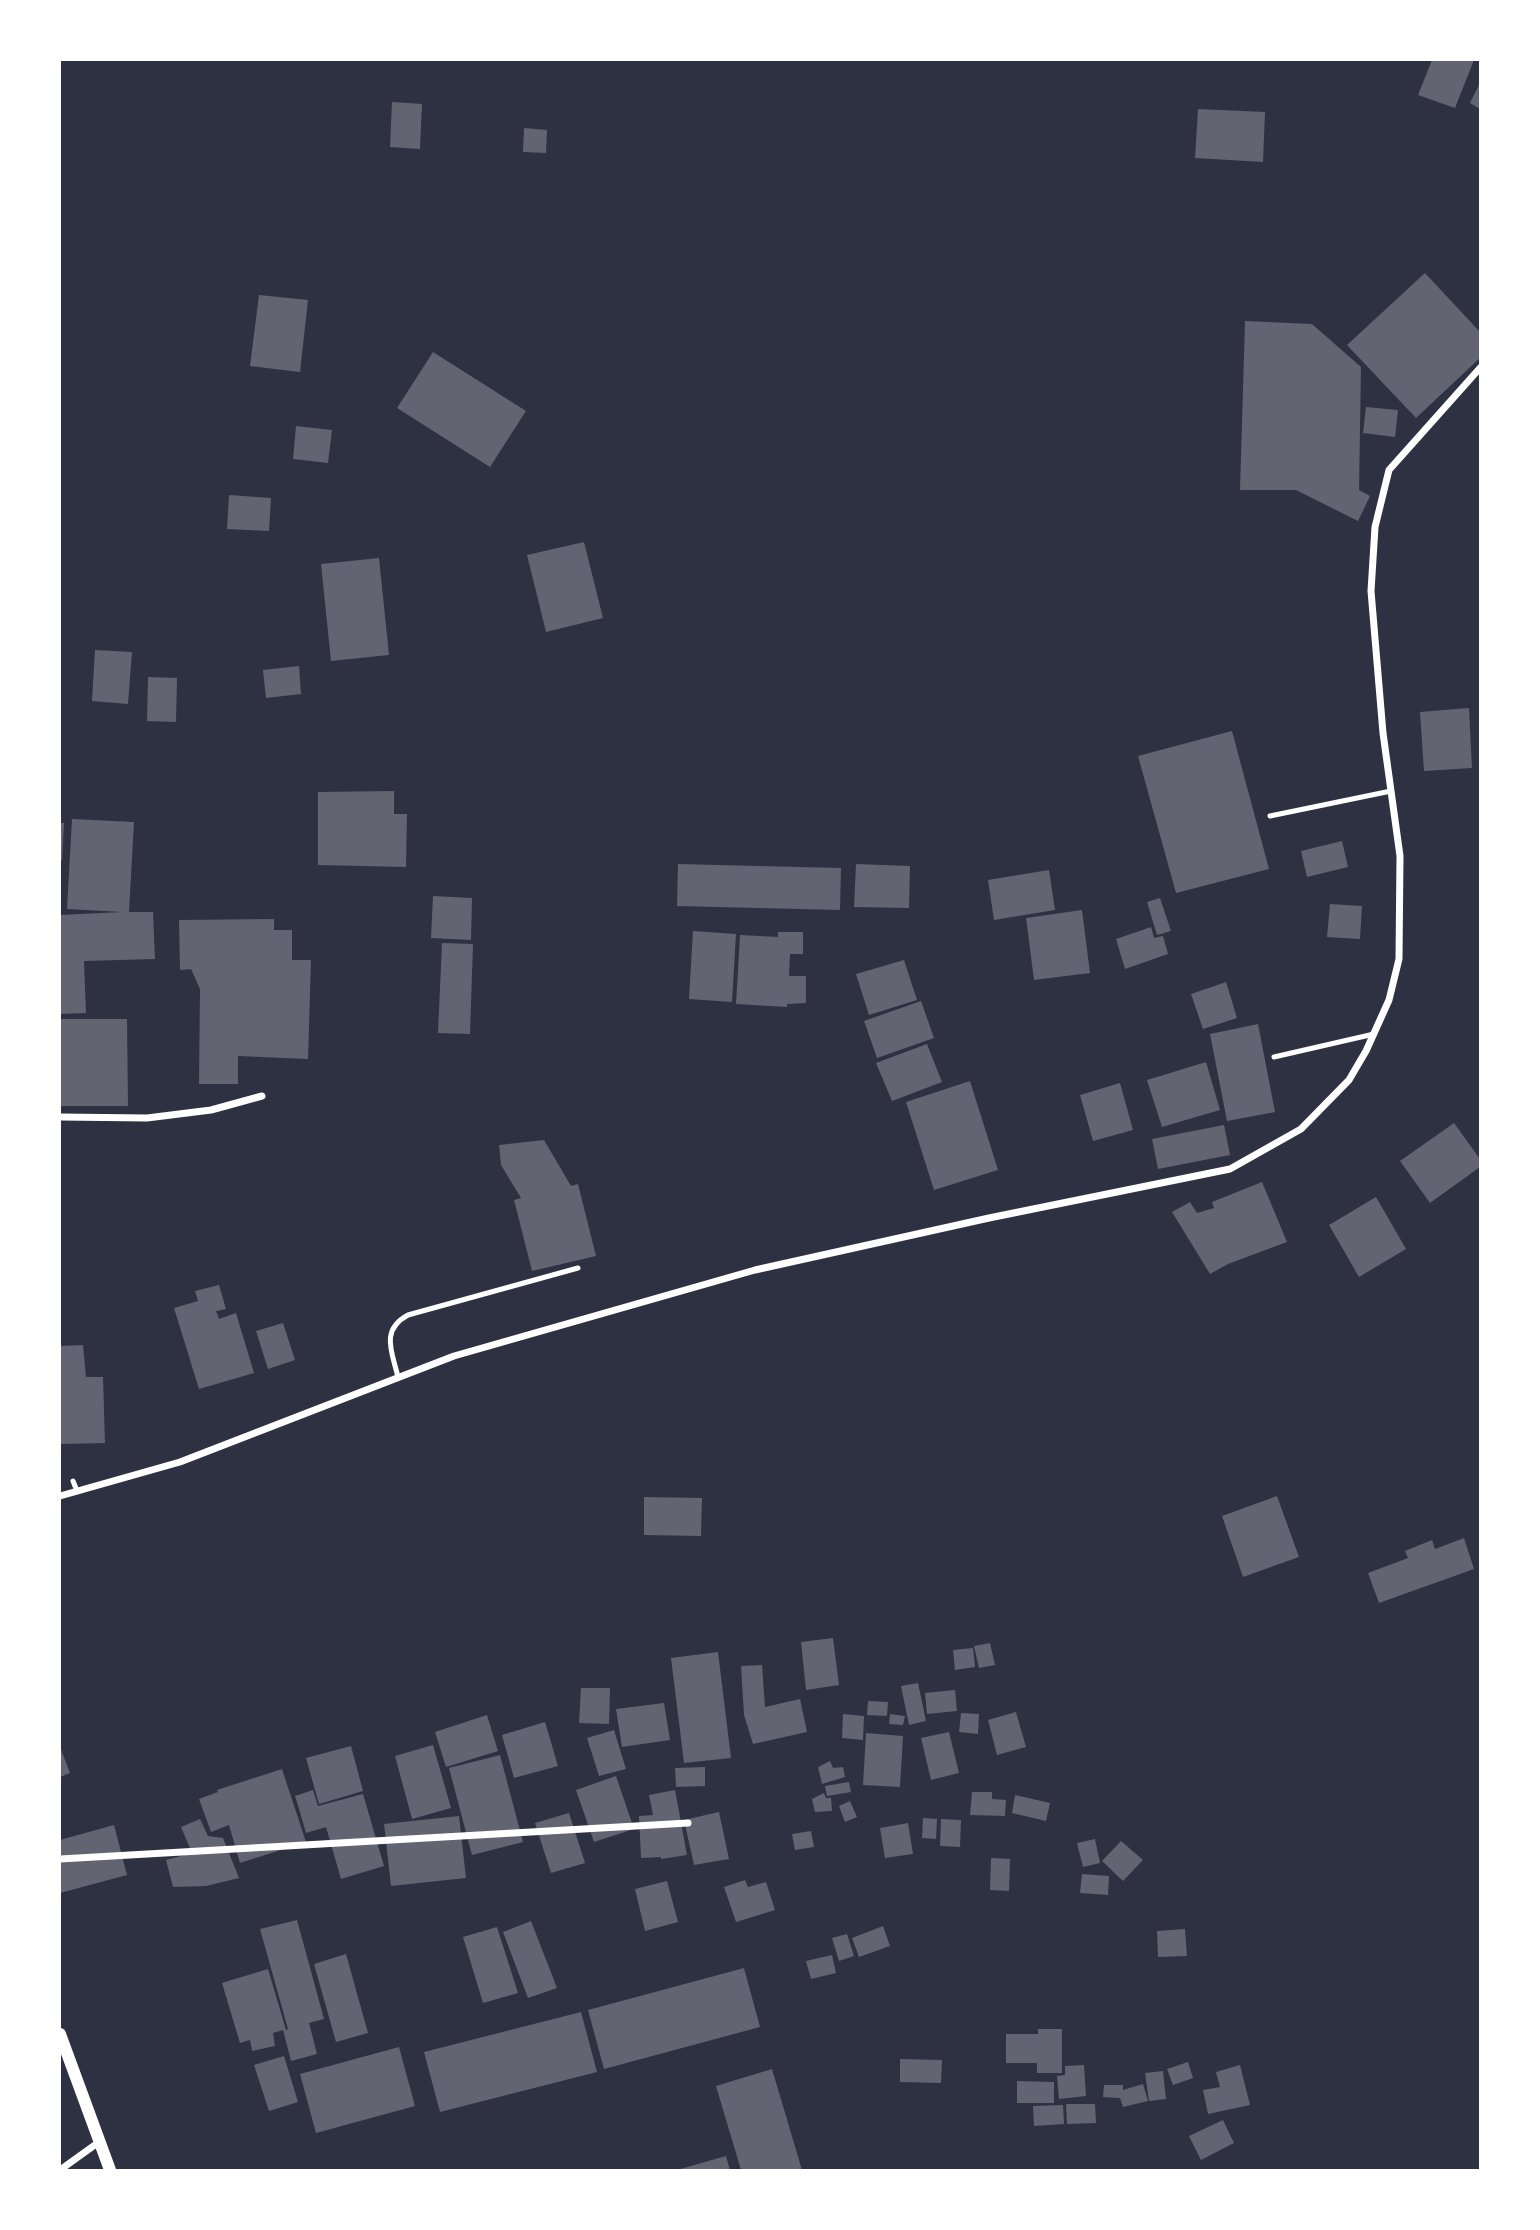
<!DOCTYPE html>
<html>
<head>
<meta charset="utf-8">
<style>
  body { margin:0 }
  #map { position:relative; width:1540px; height:2230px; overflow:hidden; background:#2d3142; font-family:"Archivo Narrow",sans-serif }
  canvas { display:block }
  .frame { position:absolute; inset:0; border:61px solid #fff; pointer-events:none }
</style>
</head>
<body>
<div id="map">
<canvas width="1540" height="2230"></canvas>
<div class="frame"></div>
</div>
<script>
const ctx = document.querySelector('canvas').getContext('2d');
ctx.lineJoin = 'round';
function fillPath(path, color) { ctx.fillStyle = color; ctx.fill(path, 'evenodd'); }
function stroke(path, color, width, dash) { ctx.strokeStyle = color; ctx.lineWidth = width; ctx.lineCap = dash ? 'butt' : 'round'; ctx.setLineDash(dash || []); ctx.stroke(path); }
fillPath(new Path2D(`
  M1432,60h42l-19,48 -37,-13z
  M1480,83v26l-10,-6z
  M392,102l30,2 -2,45 -30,-2z
  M1198,109l67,3 -2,50 -68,-4z
  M524,128l23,2 -1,23 -23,-1z
  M1425,273l55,59v26l-64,60 -69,-73z
  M259,295l49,5 -8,72 -50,-6z
  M1245,321l67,3 49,43 -2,123 11,6 -12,25 -62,-31h-56z
  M433,352l93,59 -36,56 -93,-59z
  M1366,407l32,3 -3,27 -32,-4z
  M296,426l36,4 -4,33 -35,-4z
  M229,495l42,3 -2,33 -42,-2z
  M584,542l19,76 -57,14 -19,-77z
  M379,558l10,97 -58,6 -10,-97z
  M95,650l37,2 -4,52 -36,-3z
  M299,666l2,28 -35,4 -3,-28z
  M148,677l29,1 -1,44 -29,-1z
  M1469,708l3,60 -48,3 -4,-59z
  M1232,731l37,138 -93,24 -38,-137z
  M394,791v23h13l-1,53 -88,-2v-73z
  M72,819l62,3 -5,90h24l2,47 -71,2 2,52 -26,1v-99l62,-3 -55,-3z
  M60,823h4l-2,37h-2z
  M1342,841l6,26 -41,10 -6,-26z
  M678,864l163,4 -1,42 -163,-4z
  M856,864l54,2 -1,42 -55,-1z
  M1049,870l6,40 -61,10 -6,-40z
  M433,896l39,2 -1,42 -40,-2z
  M1160,898l11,33 -14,4 -10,-33z
  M1330,904l32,2 -2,33 -33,-2z
  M1082,910l8,63 -56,7 -8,-62z
  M274,919v11h18v30h19l-3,99 -70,-3v28h-39l1,-95 -9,-20 -11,1 -1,-50z
  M1151,927l3,11 9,-2 5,18 -43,15 -9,-30z
  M693,931l43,3 -4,68 -43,-3z
  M778,932h25v22h-13l-1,22h17v27l-19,1v3l-51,-3 4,-69 38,2z
  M442,943l31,1 -3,90 -32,-1z
  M904,960l13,40 -48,15 -13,-41z
  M1226,982l11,36 -34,11 -12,-35z
  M921,1001l13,37 -57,20 -13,-37z
  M60,1019h67l1,87h-68z
  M1258,1024l17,88 -48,9 -17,-87z
  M927,1044l15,38 -50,19 -16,-38z
  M1206,1062l14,48 -58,17 -15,-47z
  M970,1081l28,89 -64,20 -28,-88z
  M1120,1083l13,47 -40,11 -13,-46z
  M1454,1123l26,36v8l-50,36 -30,-42z
  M1224,1125l6,30 -72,14 -6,-30z
  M544,1140l27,46 7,-2 18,72 -64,15 -18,-71 7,-2 -20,-33 -2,-20z
  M1262,1182l25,60 -59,22 -18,10 -38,-62 18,-10 7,11 17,-5 -2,-6z
  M1376,1197l30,52 -47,28 -30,-52z
  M219,1285l7,24 -10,2 3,8 17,-6 18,60 -55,16 -25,-81 24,-7 -3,-10z
  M283,1323l12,37 -27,9 -12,-38z
  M83,1345l3,32h17l2,66 -45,1v-98z
  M1277,1496l22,61 -56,20 -21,-61z
  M644,1497l58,1 -1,38 -57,-1z
  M1464,1538l10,31 -95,34 -11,-30 40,-15 -3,-7 27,-11 3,9z
  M833,1638l6,47 -33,5 -5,-48z
  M990,1643l5,22 -16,3 -5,-22z
  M973,1648l2,19 -20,3 -2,-20z
  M718,1652l13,106 -47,5 -13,-105z
  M762,1665l3,42 35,-8 7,33 -54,12 -9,-29 -3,-49z
  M918,1683l8,38 -17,4 -8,-39z
  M581,1688h29l-1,36 -30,-1z
  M955,1690l2,21 -30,3 -2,-21z
  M868,1701l20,1 -1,14 -20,-1z
  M664,1703l6,37 -48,7 -6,-38z
  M1016,1712l10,35 -29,8 -9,-35z
  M961,1713l18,1 -1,20 -19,-2z
  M843,1714l21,2 -1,24 -21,-2z
  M890,1714l15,2 -2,9 -14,-1z
  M487,1715l11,36 -52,16 -11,-35z
  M545,1722l13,44 -44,12 -12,-43z
  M614,1730l12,39 -27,7 -12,-38z
  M949,1732l10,41 -28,7 -10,-42z
  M866,1733l37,3 -3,51 -37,-2z
  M433,1745l18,63 -39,11 -17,-63z
  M351,1746l12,45 -44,13 -13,-46z
  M60,1747l10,26 -10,4z
  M500,1755l23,87 -51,13 -23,-87z
  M830,1761l3,7 10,-1 2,10 -23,7 -4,-17z
  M705,1767v19l-29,1 -1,-19z
  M282,1769l24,73 -66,21 -11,-38 -18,7 -12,-33 19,-7 -1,-2z
  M616,1776l18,53 -40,13 -18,-52z
  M849,1782l2,10 -24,4 -2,-10z
  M313,1790l5,16 45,-12 21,72 -43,13 -15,-52 -20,6 -6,-21 -5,-16z
  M675,1790l12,65 -26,4v-2l-20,1 -2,-42 14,-1 -4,-20z
  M972,1792h20v7l14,1 -1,16 -35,-1z
  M824,1793l2,5h5l1,13 -17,1 -3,-13z
  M1015,1795l35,8 -4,18 -34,-8z
  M850,1801l7,16 -12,5 -6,-16z
  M719,1812l10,47 -35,6 -10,-45z
  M569,1813l16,50 -34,10 -16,-50z
  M459,1816l7,62 -75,8 -7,-62z
  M923,1818l14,1 -1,20 -14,-1z
  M200,1819l8,17 15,2 16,40 -33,8 -33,1 -7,-27 26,-7 -11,-26z
  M941,1819l20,1 -1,27 -20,-1z
  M908,1823l5,31 -28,4 -5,-30z
  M114,1825l13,50 -67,18v-53z
  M811,1831l3,16 -19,3 -3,-16z
  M1095,1839l5,24 -17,4 -6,-24z
  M1121,1841l22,19 -20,21 -21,-20z
  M991,1858l19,1 -1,32 -19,-1z
  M1082,1874l27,2 -1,19 -28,-2z
  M745,1880l3,7 18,-5 9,28 -39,12 -12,-35z
  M667,1881l11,41 -33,9 -10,-42z
  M297,1920l27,99 -15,4 8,31 -26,7 -8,-31 -10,3 2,13 -23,5 -2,-11 -10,3 -18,-60 46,-14 18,61 2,-1 -28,-100z
  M531,1921l26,67 -29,10 -25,-66z
  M883,1926l7,20 -31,11 -7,-19z
  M497,1927l21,66 -35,10 -20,-66z
  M1185,1929l2,27 -29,1 -1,-26z
  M847,1934l7,22 -15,5 -7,-23z
  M346,1954l22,79 -32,9 -22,-78z
  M832,1955l4,18 -25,6 -5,-18z
  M744,1968l16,59 -156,42 -16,-59z
  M581,2012l16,60 -157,40 -16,-60z
  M1038,2029h24v44h-25v-10h-31v-29h32z
  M399,2047l16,59 -99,27 -16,-59z
  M284,2056l14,46 -29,9 -15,-46z
  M900,2059l42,1 -1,23 -41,-1z
  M1188,2062l5,16 -20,7 -6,-16z
  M1084,2065l2,31 -27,3 -2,-23 8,-1v-9z
  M1240,2065l10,40 -42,9 -5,-24 17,-3 -4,-15z
  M772,2069l30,101h-61l-25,-84z
  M1163,2071l3,28 -17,2 -4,-28z
  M1017,2081l37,1v21h-37z
  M1143,2084l5,17 -25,6 -3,-9 -17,-1 1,-12h19v5z
  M1066,2104h29l1,19 -29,1z
  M1063,2105l1,19 -30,2 -1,-20z
  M1223,2120l11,23 -33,17 -12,-24z
  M726,2156l4,14h-53z`), '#626471');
stroke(new Path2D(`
  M1270,816l121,-25
  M1274,1057l100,-23
  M398,1377c-6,-25 -18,-47 10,-62l170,-47
  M73,1481l4,10`), '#fff', 5);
stroke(new Path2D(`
  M60,1117l87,1 64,-8 51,-14
  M60,1496l120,-34 274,-106 301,-86 234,-52 241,-49 71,-40 48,-49 17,-29 23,-51 10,-41 1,-103 -17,-123 -12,-142 4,-64 14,-57 91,-102
  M60,1859l628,-36
  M60,2170l39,-28`), '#fff', 7);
stroke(new Path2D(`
  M60,2034l50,136`), '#fff', 12);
</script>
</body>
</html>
